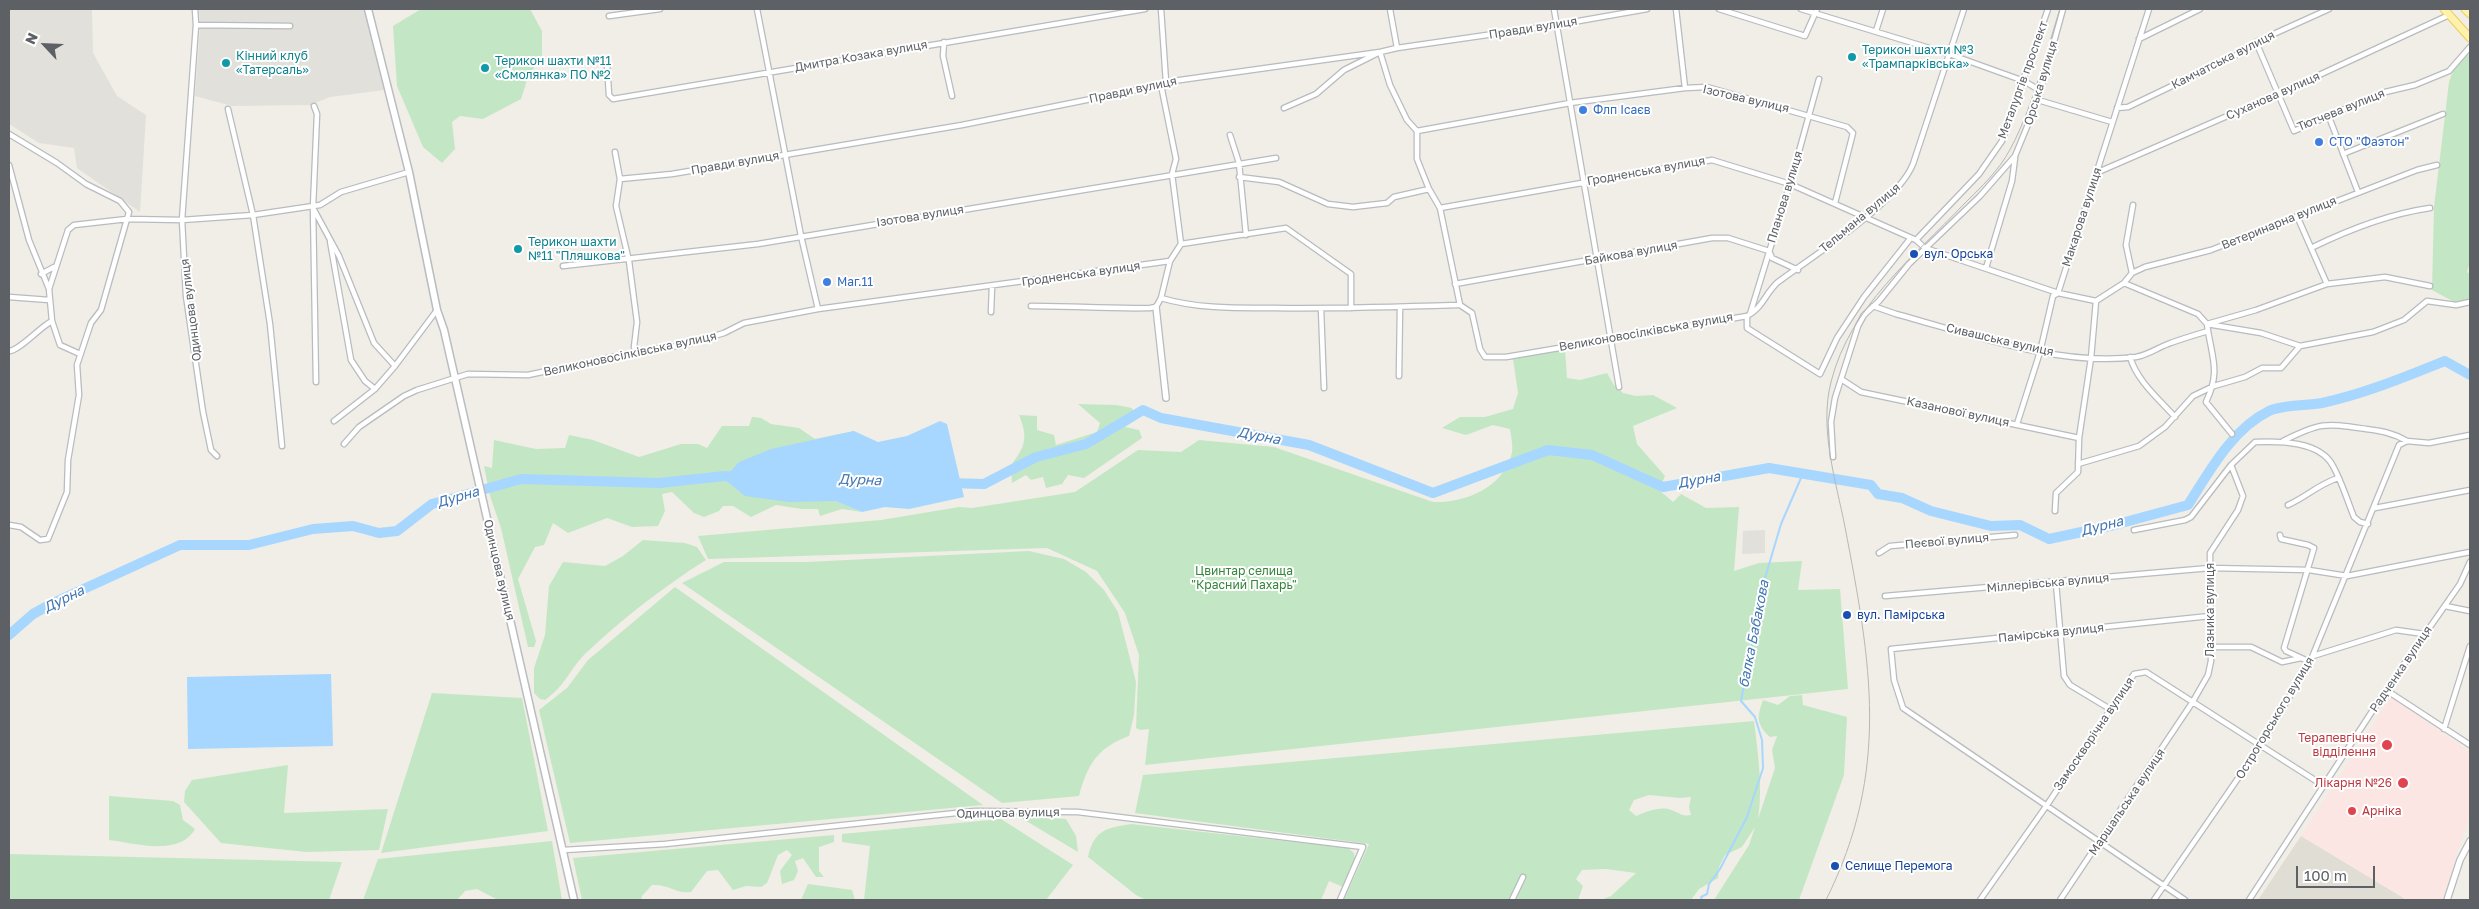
<!DOCTYPE html>
<html>
<head>
<meta charset="utf-8">
<style>
  body { margin:0 }
  #map { position:relative; width:2479px; height:909px; overflow:hidden; background:#f0eee6; font-family:"Golos Text",sans-serif }
  canvas { display:block }
  .frame { position:absolute; inset:0; border:10px solid #5d6166; pointer-events:none }
  .north { position:absolute; left:20px; top:20px; width:50px; height:50px; -webkit-text-stroke:4px #fff; paint-order:stroke; rotate:295deg; font-size:14px; font-weight:700; line-height:20px; text-align:center; color:#5d6166 }
  .north::after { content:''; display:block; margin:auto; width:18px; height:22px; background:#5d6166; clip-path:polygon(50% 0,100% 100%,50% 72%,0 100%) }
  .scale { position:absolute; left:2296px; top:866px; width:79px; height:22px; box-sizing:border-box; border:2px solid #5d6166; border-top:0; padding-left:6px; font-size:15px; line-height:18px; white-space:nowrap; color:#5d6166; -webkit-text-stroke:4px #fff; paint-order:stroke }
</style>
</head>
<body>
<div id="map">
<canvas width="2479" height="909"></canvas>
<div class="frame"></div>
<div class="north">N</div>
<div class="scale">100 m</div>
</div>
<script>
const ctx = document.querySelector('canvas').getContext('2d');
ctx.lineJoin = 'round';
function fillPath(path, color) { ctx.fillStyle = color; ctx.fill(path, 'evenodd'); }
function stroke(path, color, width, dash) { ctx.strokeStyle = color; ctx.lineWidth = width; ctx.lineCap = dash ? 'butt' : 'round'; ctx.setLineDash(dash || []); ctx.stroke(path); }
function drawText(font, color, halo, rows, align = 'center') {
  ctx.font = font + ' "Golos Text",sans-serif'; ctx.lineWidth = 4; ctx.setLineDash([]); ctx.textBaseline = 'middle'; ctx.strokeStyle = halo; ctx.fillStyle = color; for (const [text, x, y, turn = 0] of rows) {
    ctx.save(); ctx.translate(x, y); ctx.rotate((+turn || 0) * Math.PI / 180); ctx.textAlign = isNaN(turn) ? turn : align; if (halo) ctx.strokeText(text, 0, 0); ctx.fillText(text, 0, 0); ctx.restore();
  }
}
fillPath(new Path2D(`
  M9,9h83l1,44 24,43 29,19 -6,97 -63,-44 -3,-20 -35,-5 -30,-19z
  M199,9h165l20,81 -54,7 -20,8 -78,1 -37,-10 5,-69z
  M1765,530v23l-23,1 1,-23z`), '#e1e0da');
fillPath(new Path2D(`
  M2301,836l106,64h-149z`), '#e0ddd4');
fillPath(new Path2D(`
  M2391,697l79,55v62l-28,86h-35l-106,-64z`), '#fce6e3');
fillPath(new Path2D(`
  M421,9h109l12,22v24l-14,22 -7,22 -38,20 -23,-3 -8,6 3,27 -13,14 -19,-16 -26,-61 -4,-60z
  M2466,54l4,1v207l-3,10 3,2v26l-14,3 -24,-13 2,-83 15,-125 5,-14z
  M1565,349l2,29 13,2 27,-7 7,12 9,8 13,3 17,-1 24,13 -44,18 4,18 28,32 -6,14 14,12 8,-8 25,14 33,-1 -5,64 25,-8 43,-2 -4,29 42,-1 8,100 -703,76 4,-36 -9,1 -4,-2 3,-73 -14,-42 -28,-42 -50,-23 -339,11 -10,-23 183,-16 78,-13 13,1 103,-16 63,-42 43,2 18,-12 75,7 159,55c31,1 68,-13 78,-46 3,-7 0,-19 -1,-27l-17,-4 -27,10 -24,-7 18,-11h25l28,-8 5,-16 -5,-34z
  M1078,404l38,1 16,3 5,11 -12,8 14,3 3,8 -58,40 -16,-3 -6,9 -16,4 -3,-11 -12,3 -5,-5 -14,8 -1,-18c15,-19 17,-28 8,-50l18,1v14l17,5 2,10 41,-13 3,-9z
  M752,417l9,1 10,6 28,4 16,11 39,-8 -19,70 27,11 -20,-3 -22,7 -2,-7h-16l-26,-4 -25,12 -18,-11h-10l-4,5 -15,6 -10,-4 -22,-21 -10,2 3,17 -7,15 -26,1 -25,-9 -39,15 -15,-10 -9,22 -9,2 -17,32 18,62 -2,6h-6l-27,-119 -11,-32 -6,-30 8,2 2,-28 42,9 29,-1 4,-13 24,5 46,17 42,-13h17l9,4 15,-22h27z
  M643,540l42,3 12,4 9,13c-43,27 -84,59 -121,94 -16,16 -19,31 -40,46l-5,-1 -6,-6v-25l11,-33 4,-49 14,-24 42,4 18,-10z
  M1029,551l35,8 22,13 18,18 14,22 18,70 -2,33 -5,21c-31,11 -42,29 -50,60l-77,7 -320,-220 42,-21h83z
  M675,587l308,218 -413,38 -31,-133 28,-22 21,-28z
  M432,693l90,5 26,133 -167,22z
  M1802,695l1,10 44,12 -3,58 -45,125h-85l35,-55 6,-18 -13,20 -17,8 -6,12 -1,11 -19,11 -8,11h-90l10,-4 25,-23 -30,-4 -24,1 -6,9 7,7 -5,14h-234l25,-56 -234,-31 8,-38 611,-54c4,33 9,66 4,98l17,-51 -3,-18 5,-14 -7,1c-14,-13 -13,-20 -7,-37l15,5 12,-9zM1649,795l31,3 11,-1 -2,10 2,8c-10,2 -14,-4 -23,-6 -11,-2 -22,3 -32,7l-7,-6 5,-10z
  M288,765l-4,48 104,-4 -9,41 -73,2 -85,-9 -37,-41 1,-11 7,-11z
  M109,796l64,5 7,4 3,15 12,9c-16,28 -60,14 -86,11z
  M1018,816l48,3 10,17 2,16z
  M1001,819l72,46 -27,35h-182l6,-54 -28,-4v-8z
  M1131,824l217,24 6,5 1,7 -12,27 -14,-6 -8,19h-175l-10,-5 -48,-38c6,-27 18,-29 43,-33z
  M834,835v7l-15,5v24l5,6h-8l-13,-19 -8,3 3,10 -4,9 -12,4 -2,-13 12,-16 -5,-5 -9,5 -11,28 -6,4 -15,-1 -13,4 -15,-20 -11,1 -16,21c-16,2 -21,-8 -39,-7l-10,11 -1,4h-59l-9,-42z
  M552,841l10,59h-64l-21,-11 -12,2 -8,9h-94l15,-41z
  M9,854l333,8 -13,38h-320z
  M808,884l44,6 3,10h-54z`), '#c3e7c4');
fillPath(new Path2D(`
  M940,421l7,3 17,73 -55,12 -24,-2 -23,5 -27,-11 -46,1 -44,-6 -21,-17 15,-17 32,-13 83,-18 24,11 29,-6z
  M331,674l2,72 -145,3 -1,-72z`), '#a7d6ff');
stroke(new Path2D(`
  M1702,900l-1,-3 6,-3 2,-10 11,-15 27,-52 16,-49 -1,-28 -7,-23 -14,-16 24,-123 16,-54 20,-46 6,-5`), '#a7d6ff', 2);
stroke(new Path2D(`
  M947,483l37,1 52,-27 50,-13 57,-34 18,8 148,27 124,48 115,-43 44,5 71,32 106,-19 102,17 7,9 24,4 29,13 60,15 29,-1 29,14 65,-14 74,-20c21,-33 44,-76 81,-94 15,-7 37,-5 53,-8 42,-9 83,-26 123,-42l25,14
  M9,635l24,-21 20,-11 127,-58h69l64,-16 40,-3 26,7 18,-2 35,-27 89,-25 138,4 66,-7 15,1`), '#a7d6ff', 10);
const minor = new Path2D(`
  M195,9l1,16 -14,195 4,76 17,116 8,38 6,6
  M757,9l44,227 17,73
  M1161,9l5,73
  M1390,9l7,39
  M1554,9l65,378
  M1676,9l9,79
  M1719,9l86,27 12,-27
  M1801,9l148,45 75,27 15,9
  M609,16l51,-7
  M196,25l94,1
  M1876,31l7,-22
  M2139,39l61,-30
  M944,42l-1,14 9,40
  M2256,42l38,89 87,-38 34,-8 34,-14 21,-24
  M607,64l2,31 4,4 532,-90
  M2038,100l74,22
  M314,106l3,8 -4,93 3,175
  M1284,108l32,-14 28,-24 36,-18 10,33 17,35 10,11v28l12,30 11,19 20,97 12,8 8,36 5,8h21l241,-41v12l73,46 17,-36 27,-41 46,-58
  M2117,108l11,-1 121,-58 7,-7 73,-33
  M228,109l25,106 17,109 12,122
  M2329,117l29,75
  M1417,131l153,-28 115,-15 22,-1 140,40 6,6 -18,70
  M9,134l48,29 29,21 34,17 9,11 -28,98 -10,13 -14,42 2,30 -11,65 -1,32 -19,47 -8,1 -19,-13 -12,-2
  M1230,135l9,28 7,72
  M615,152l5,27 -4,27 13,55 8,61 -3,25 2,5
  M2343,154l100,-40
  M9,165l20,75 20,49 3,32 8,24 20,9
  M2096,173l182,-79 171,-79
  M1239,177l40,5 49,22 25,3 34,-4 7,-6 35,-8
  M620,179l52,-5 290,-49 199,-40 5,-3 214,-30 17,-4 159,-23 91,-16
  M313,208l26,48 35,87 21,23
  M1440,208l272,-48 78,24 126,56 9,8 133,45 38,8 28,-18 8,-10 13,-6 66,-17 206,-80 20,-5
  M2297,216l30,68
  M1916,240l63,-66 23,-33 46,-132
  M330,241l21,119 14,21 10,8
  M1181,244l105,-16 65,46v34
  M2311,248c39,-19 77,-34 119,-40
  M563,266l195,-22 518,-86
  M1986,268l26,-87 3,-23
  M2132,273l-6,-28 7,-40
  M41,274l13,-7
  M2124,283l74,31 9,10 54,9 39,13
  M1455,284l257,-46h16l41,13 3,7 26,12
  M49,289l19,-59 6,-5 53,-6 55,1 71,-5 67,-10 21,-13 68,-20
  M9,297l40,3
  M1161,298l9,-37 11,-17 -9,-70 4,-15 -15,-74
  M1031,306c40,0 79,3 119,2l6,-1 5,-9c37,11 76,10 114,10 62,1 123,-1 185,-3
  M1873,306l23,8c74,20 163,53 240,43 12,-2 21,-9 32,-13 13,-5 27,-9 40,-13l-1,-7 49,-14 71,-26 58,-7 45,9
  M1321,309l3,79
  M991,312l1,-26
  M1750,314l40,-130 29,-105
  M1747,316c15,-7 19,-24 31,-34 36,-27 119,-78 135,-118l51,-155
  M2208,331c5,29 12,42 -2,71l26,32
  M9,351c10,0 31,-24 43,-30
  M2130,357c7,24 29,42 45,60
  M1399,376l1,-69
  M1841,379l20,13 218,46
  M334,421l41,-32 20,-23 42,-56
  M2017,424l23,-72 13,-56 5,-3 91,-284
  M2283,441c38,-19 41,-18 83,-12 16,2 27,4 41,12
  M344,444l15,-17 45,-31 13,-6 51,-16 60,1 108,-23 49,-7 39,-12 20,-10 74,-14 352,-48
  M1833,457l-2,-35 4,-24 23,-72 6,-11 15,-14 30,-37 71,-68 35,-40 23,-56 25,-91
  M2078,464l61,-18 26,-19 28,-31 21,-10 31,-9 17,-9h19l19,-22 73,-14 31,-12 23,-19 29,4 14,-3
  M2288,505c18,-8 31,-21 50,-27
  M2375,508l95,-18
  M2055,511l1,-18 22,-21 1,-34 12,-80 5,-57
  M2134,530l51,-10 6,-3 40,-52 24,-23c25,-1 65,-1 78,24 9,16 14,34 21,51l6,5 8,2
  M2280,535l1,4 27,6 6,3 -30,100 2,3 24,11
  M1879,553l11,-7 125,-11
  M2056,583l8,93 6,9 40,24
  M1885,596l325,-28 99,2 38,6 123,-24
  M2445,606l25,5
  M2211,647h40l31,15 19,-4
  M2313,656l83,-26 28,4
  M2386,690l84,55
  M2444,729l26,-83
  M564,850l101,-6 310,-33 103,1 285,35 -23,53
  M1512,900l11,-23
  M1980,900l67,-95 87,-131 12,-2 178,114
  M2060,900l132,-197 16,-28 3,-14 -1,-108 28,-43 5,-14 -12,-31
  M2154,900l107,-155 49,-83 89,-217 8,-4 22,2 41,-8
  M2185,900l-282,-192 -9,-28 -3,-31 319,-33
  M2249,900l137,-210 74,-106 10,-22`);
const tertiary = new Path2D(`
  M1156,307l10,91
  M2447,900l13,-40 10,-19`);
const secondary = new Path2D(`
  M368,9l41,163 28,138 7,20 130,570`);
const primary = new Path2D(`
  M2444,9l26,29
  M2465,9l5,5`);
stroke(minor, '#b8bbbf', 7);
stroke(tertiary, '#b8bbbf', 8);
stroke(secondary, '#b9bcc1', 9);
stroke(primary, '#f1cb5e', 9);
stroke(minor, '#fff', 4.5);
stroke(tertiary, '#fff', 5.5);
stroke(secondary, '#fff', 6);
stroke(primary, '#fff3ac', 7);
stroke(new Path2D(`
  M1826,900c65,-130 45,-237 19,-373 -9,-46 -26,-98 -14,-145 19,-76 82,-124 133,-178 13,-13 26,-25 37,-40 27,-38 44,-109 59,-155`), '#b6b7b7', 1);
for (const [x, y, r, color] of [
  [1852,57,5,"#0f9aa8"],
  [226,63,5,"#0f9aa8"],
  [485,68,5,"#0f9aa8"],
  [1583,110,5,"#3f7fe0"],
  [2319,142,5,"#3f7fe0"],
  [518,249,5,"#0f9aa8"],
  [1914,254,5,"#1a4fb4"],
  [827,282,5,"#3f7fe0"],
  [1847,615,5,"#1a4fb4"],
  [2387,745,6,"#e0444e"],
  [2403,783,6,"#e0444e"],
  [2352,811,5,"#e0444e"],
  [1835,866,5,"#1a4fb4"]
]) { const dot = new Path2D(); dot.arc(x, y, r, 0, 2 * Math.PI); ctx.fillStyle = color; ctx.fill(dot); stroke(dot, '#fff', 2); }
drawText('12px', '#5d6166', '#fff', [
  ["Правди вулиця",1533,28,-9],
  ["Дмитра Козака вулиця",861,56,-10],
  ["Камчатська вулиця",2223,60,-27],
  ["Металургів проспект",2023,80,-70],
  ["Орська вулиця",2041,83,-73],
  ["Правди вулиця",1133,90,-12],
  ["Суханова вулиця",2273,96,-24],
  ["Ізотова вулиця",1746,99,13],
  ["Тютчева вулиця",2341,110,-22],
  ["Правди вулиця",735,163,-10],
  ["Гродненська вулиця",1646,171,-10],
  ["Планова вулиця",1785,197,-73],
  ["Ізотова вулиця",920,216,-9],
  ["Макарова вулиця",2082,217,-72],
  ["Тельмана вулиця",1860,218,-40],
  ["Ветеринарна вулиця",2279,223,-22],
  ["Байкова вулиця",1631,253,-10],
  ["Гродненська вулиця",1081,274,-8],
  ["Одинцова вулиця",191,310,-97],
  ["Великоновосілківська вулиця",1646,332,-10],
  ["Сивашська вулиця",2000,340,13],
  ["Великоновосілківська вулиця",630,354,-12],
  ["Казанової вулиця",1958,412,12],
  ["Пеєвої вулиця",1947,541,-5],
  ["Одинцова вулиця",499,570,77],
  ["Міллерівська вулиця",2048,583,-5],
  ["Лазника вулиця",2210,610,-90],
  ["Памірська вулиця",2051,633,-6],
  ["Радченка вулиця",2401,669,-56],
  ["Острогорського вулиця",2275,718,-59],
  ["Замоскворічна вулиця",2094,734,-56],
  ["Маршальська вулиця",2127,802,-56],
  ["Одинцова вулиця",1008,813,-1]
]);
drawText('12px', '#0d838f', '#fff', [
  ["Терикон шахти №3",1862,50],
  ["«Трампарківська»",1862,64],
  ["Кінний клуб",236,56],
  ["«Татерсаль»",236,70],
  ["Терикон шахти №11",495,61],
  ["«Смолянка» ПО №2",495,75],
  ["Терикон шахти",528,242],
  ["№11 \"Пляшкова\"",528,256]
], 'left');
drawText('12px', '#366cbe', '#fff', [
  ["Флп Ісаєв",1593,110],
  ["СТО \"Фаэтон\"",2329,142],
  ["Маг.11",837,282]
], 'left');
drawText('12px', '#164399', '#fff', [
  ["вул. Орська",1924,254],
  ["вул. Памірська",1857,615],
  ["Селище Перемога",1845,866]
], 'left');
drawText('12px', '#35853b', '#fff', [
  ["Цвинтар селища",1244,571],
  ["\"Красний Пахарь\"",1244,585]
]);
drawText('12px', '#be3a42', '#fff', [
  ["Терапевгічне",2376,738],
  ["відділення",2376,752],
  ["Лікарня №26",2392,783],
  ["Арніка",2362,811,"left"]
], 'right');
drawText('italic 14px', '#4276b2', '#fff', [
  ["Дурна",1259,436,11],
  ["Дурна",860,480,2],
  ["Дурна",1699,480,-10],
  ["Дурна",458,497,-16],
  ["Дурна",2102,526,-14],
  ["Дурна",64,599,-26],
  ["балка Бабакова",1754,634,-79]
]);
</script>
</body>
</html>
